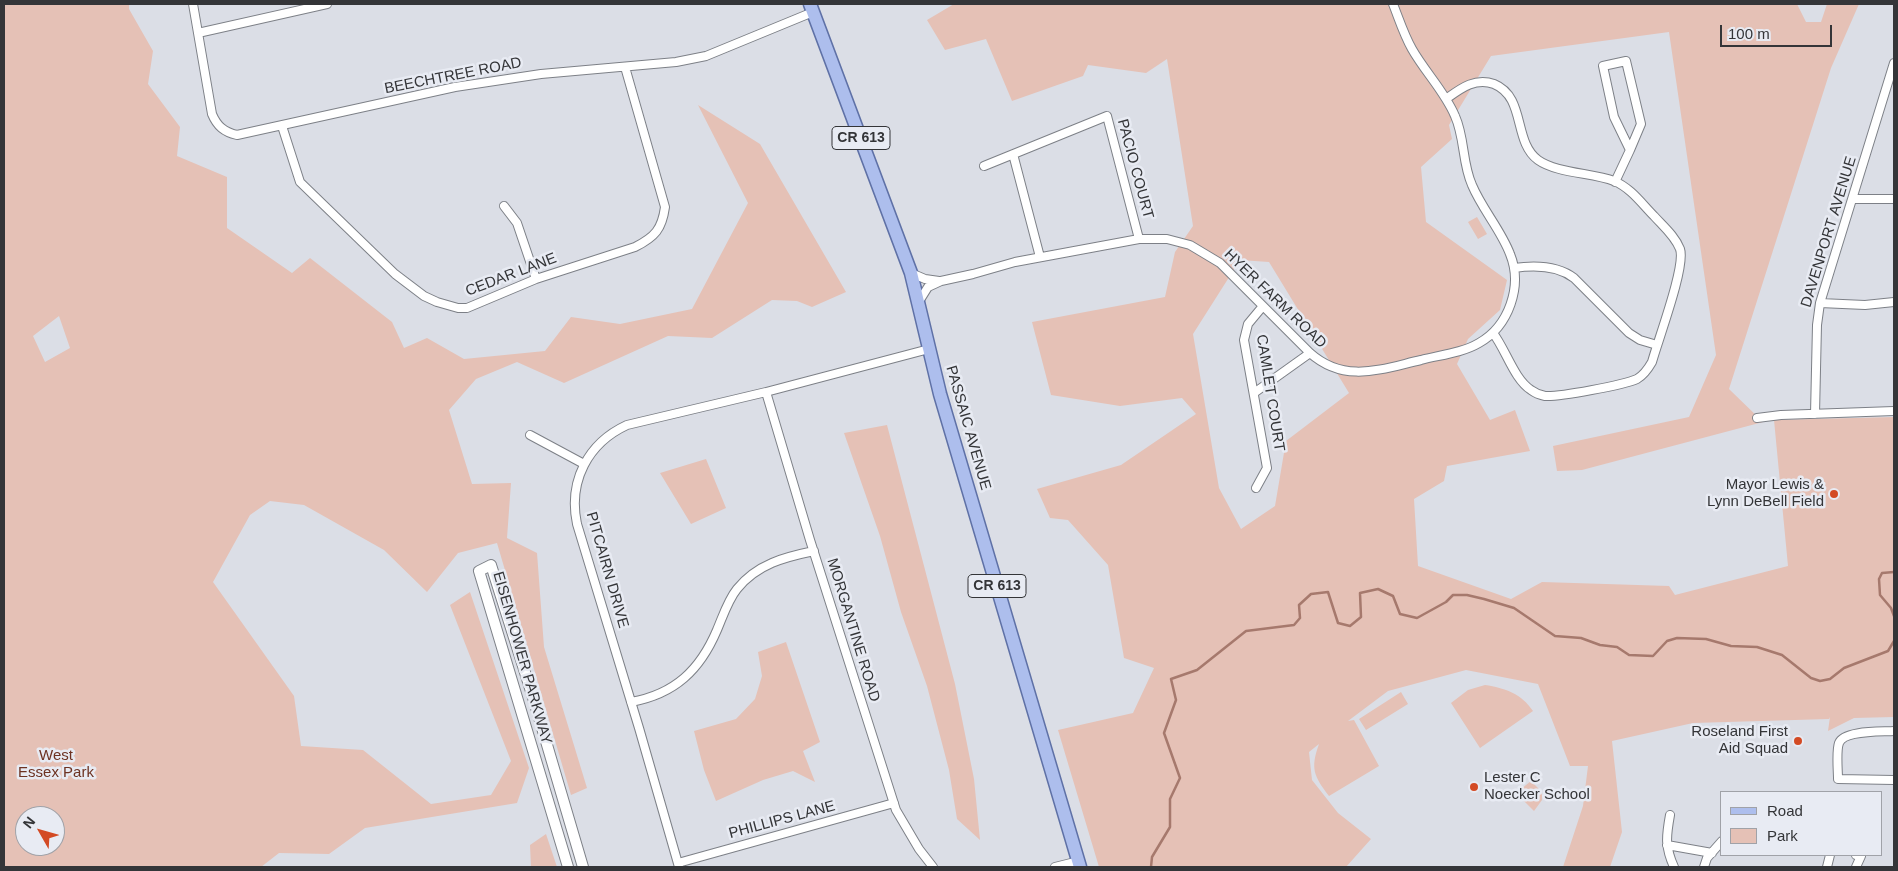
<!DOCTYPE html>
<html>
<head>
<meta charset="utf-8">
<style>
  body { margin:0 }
  #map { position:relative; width:1898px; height:871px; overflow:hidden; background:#dbdee6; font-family:Arial,sans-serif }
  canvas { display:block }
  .frame { position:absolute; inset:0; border:5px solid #343538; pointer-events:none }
  .legend { position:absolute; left:1720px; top:791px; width:162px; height:65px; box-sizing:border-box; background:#e8ebf3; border:1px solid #a0a2a8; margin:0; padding:6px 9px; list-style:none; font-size:15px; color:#343538 }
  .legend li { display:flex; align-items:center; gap:10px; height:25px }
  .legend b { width:25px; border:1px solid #a0a2a8 }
  .north { position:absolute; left:15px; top:806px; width:50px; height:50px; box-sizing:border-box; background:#e8ebf3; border:1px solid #a0a2a8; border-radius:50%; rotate:308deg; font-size:14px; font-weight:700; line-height:20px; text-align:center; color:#343538 }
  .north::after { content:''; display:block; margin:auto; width:18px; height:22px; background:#d34a24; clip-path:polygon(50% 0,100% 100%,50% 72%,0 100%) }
  .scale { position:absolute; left:1720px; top:25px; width:112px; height:22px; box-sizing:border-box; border:2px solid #343538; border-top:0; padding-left:6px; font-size:15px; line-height:18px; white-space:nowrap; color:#343538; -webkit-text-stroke:4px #e8ebf3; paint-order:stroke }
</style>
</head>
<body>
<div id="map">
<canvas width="1898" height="871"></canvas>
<div class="frame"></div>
<ul class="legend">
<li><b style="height:6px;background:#adbeed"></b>Road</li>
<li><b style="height:14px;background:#e5c1b6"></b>Park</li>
</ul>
<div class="north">N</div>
<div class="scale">100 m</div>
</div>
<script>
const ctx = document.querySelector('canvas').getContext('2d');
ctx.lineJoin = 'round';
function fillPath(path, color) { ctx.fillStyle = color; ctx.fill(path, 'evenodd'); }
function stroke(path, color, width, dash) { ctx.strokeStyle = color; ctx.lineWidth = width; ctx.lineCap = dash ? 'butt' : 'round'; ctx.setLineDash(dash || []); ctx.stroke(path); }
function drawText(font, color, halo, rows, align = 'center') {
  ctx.font = font + ' Arial,sans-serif'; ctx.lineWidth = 5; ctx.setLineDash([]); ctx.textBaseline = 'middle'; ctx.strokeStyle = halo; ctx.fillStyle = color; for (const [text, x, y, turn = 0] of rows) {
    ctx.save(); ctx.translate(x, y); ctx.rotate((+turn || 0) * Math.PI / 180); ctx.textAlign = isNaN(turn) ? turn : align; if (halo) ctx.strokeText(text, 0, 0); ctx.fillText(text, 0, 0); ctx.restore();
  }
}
fillPath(new Path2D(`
  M4,4h125v5l24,42 -5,33 32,43 -3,29 50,21v51l65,45 18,-15 82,64 12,26 23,-10 37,21 81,-8 26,-34 49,7 72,-15 56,-106 -50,-98 62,39 86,148 -34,15 -15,-6 -25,-1 -60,38 -44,-2 -104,47 -47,-21 -41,17 -27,31 23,74 39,-1 -4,55 30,15 7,94 43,141 -16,7 -74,-252 -39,10 -31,39 -43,-42 -80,-45 -34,-4 -20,14 -37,67 81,114 7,50 62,4 68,54 60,-9 20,-34 -61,-156 20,-13 59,176 -12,35 -152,25 -36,26 -50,-1 -18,14h-257zM59,316l11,32 -25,14 -12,-26zM25,816h30v30h-30z
  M954,4h843l9,18h15l6,-18h32l-28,64 -102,321 34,33 -181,48 -25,1 -4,-25 136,-29 27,-62 -47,-323 -178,24 -42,69 3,14 -31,28 5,55 81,58 -7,30 -32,29 -11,25 33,56 25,-10 15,41 -83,15 -3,15 -30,18 4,67 93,33 31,-17 127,4 6,9 113,-29 -14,-146 120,-3v300l-40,1 -26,13 2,-14 -1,2 -136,4 -81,18 10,91 -12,35h-47l20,-61 5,-40h-18l-32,-82 -72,-14 -78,21 -40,30 6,-1 25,46 -50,30c-15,-20 -19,-27 -10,-52l-10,8 3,28 26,33 33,26 -25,28h-247l-41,-137 75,-17 21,-45 -30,-10 -16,-93 -40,-45 -18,-2 -13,-29 84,-24 75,-51 -14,-16 -62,8 -69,-11 -19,-73 133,-25 10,-45 18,-26 -26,-167 -21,14 -58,-8 -5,11 -71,25 -26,-62 -41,11 -18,-30zM1240,260l29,2 80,131 -63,48 -11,65 -34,23 -22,-41 -26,-154z
  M1477,217l10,17 -9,5 -10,-17z
  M887,425l68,259 19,95 6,61 -23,-21 -8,-49 -22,-84 -26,-74 -21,-76 -36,-103z
  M706,459l20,49 -35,16 -31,-51z
  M786,642l34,100 -17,9 12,31 -22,-11 -30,9 -47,21 -12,-31 -10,-39 42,-12 19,-20 7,-23 -4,-24z
  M1485,685c20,3 37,9 48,26l-53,37 -29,-45 17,-13z
  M1401,692l7,12 -42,26 -7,-11z
  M1531,781l11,11v8l-8,11 -15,-15 2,-7z
  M546,834l11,33h-26l-1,-22z`), '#e5c1b6');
stroke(new Path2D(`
  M1894,572l-12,1 -3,6 1,16 11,13 3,8
  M1151,867l1,-10 18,-30v-28l10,-21 -16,-45 12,-33 -5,-21 26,-9 49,-39 48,-6 6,-7 -1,-13 12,-11 17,-2 10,31 12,3 11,-9 -1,-24 18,-4 15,7 7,18 17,4 29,-16 7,-7h14l17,4 30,9 41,28 26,2 19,7 17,2 12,8 24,1 14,-15 10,-3 29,1 25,7 26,1 25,8 29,23 9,3 10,-2 14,-11 44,-17 6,-10`), '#a6796d', 2.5);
const minor = new Path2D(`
  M193,4l19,110c5,12 12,18 25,21l218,-48 86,-13 135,-12 30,-6 107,-44
  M198,33l129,-29
  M1446,99c14,-10 29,-22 48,-15 32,13 19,58 44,76 18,13 55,13 76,21 17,7 28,23 40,35 9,10 21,20 26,33 6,17 -22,91 -28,113 -4,7 -8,13 -15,17 -13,6 -78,18 -92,17 -5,-1 -10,-3 -14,-6 -17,-11 -25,-40 -38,-57
  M282,126l18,56 95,92 29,22 13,6 21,6h9l69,-29 99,-32c20,-10 27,-18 30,-40l-40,-140
  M1013,154l27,103
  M984,166l123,-50 32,123
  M1615,182l15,-32 -16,-33 -11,-51 23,-5 15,63 -11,26
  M1853,199h41
  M504,206l13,17 19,56
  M1514,268c21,-3 43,-3 60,10l55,55 11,7 17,5
  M911,273l14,6 14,2
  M918,303l10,-16 13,-6 32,-7 42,-12 124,-23h28l23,6 30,18 90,90c35,31 71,16 111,7 19,-5 41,-7 58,-17 30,-17 44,-57 31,-89 -9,-24 -28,-45 -38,-69 -10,-22 -7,-47 -17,-69 -10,-24 -30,-44 -43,-67 -8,-14 -13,-30 -19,-45
  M1820,303l45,2 29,-3
  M766,392l44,148 86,270 23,39 14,18
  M1254,393l56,-40
  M1815,414l2,-89 3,-22 74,-240
  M1757,418l24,-3 113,-4
  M530,435l54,29
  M1256,488l11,-20 -23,-128 4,-16 15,-18
  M631,702c44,-8 69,-32 86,-72 6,-14 11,-30 20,-41 20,-25 48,-32 77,-38
  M1894,731c-12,1 -50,-1 -55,12 -3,8 -1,27 -1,36l56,1
  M1670,815c-4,22 -5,32 4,52
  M1667,845l45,8
  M678,863l216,-60
  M679,867l-40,-139 -62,-204c-9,-43 11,-81 50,-99l139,-33 163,-43
  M1055,867l24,-6
  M1704,867l3,-9 15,-17
  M1827,867l3,-12
  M1856,867l5,-11 -5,-1`);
const tertiary = new Path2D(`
  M568,867l-89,-296 12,-6 44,139 48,163`);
const primary = new Path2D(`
  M810,4l101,269 29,121 140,473`);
stroke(minor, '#7d8087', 10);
stroke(tertiary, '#7d8087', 12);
stroke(primary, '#5f71a6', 15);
stroke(minor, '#fff', 8);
stroke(tertiary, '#fff', 10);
stroke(primary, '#adbeed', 12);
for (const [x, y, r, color] of [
  [1834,494,5,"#d34a24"],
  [1798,741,5,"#d34a24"],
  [1474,787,5,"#d34a24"]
]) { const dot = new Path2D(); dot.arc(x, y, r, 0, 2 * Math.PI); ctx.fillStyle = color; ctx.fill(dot); stroke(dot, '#e8ebf3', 2); }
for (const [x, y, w] of [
  [861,138,58],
  [997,586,58]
]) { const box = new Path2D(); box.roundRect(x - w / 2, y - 11.5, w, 23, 4); ctx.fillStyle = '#e8ebf3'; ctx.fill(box); stroke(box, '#343538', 1); }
drawText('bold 14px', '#343538', null, [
  ["CR 613",861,138],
  ["CR 613",997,586]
]);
drawText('15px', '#343538', '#e8ebf3', [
  ["BEECHTREE ROAD",453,76,-11],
  ["PACIO COURT",1135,169,75],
  ["DAVENPORT AVENUE",1829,232,-73],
  ["CEDAR LANE",511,275,-21],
  ["HYER FARM ROAD",1275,299,44],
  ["CAMLET COURT",1270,393,81],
  ["PASSAIC AVENUE",968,428,74],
  ["PITCAIRN DRIVE",607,570,74],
  ["MORGANTINE ROAD",853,630,73],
  ["EISENHOWER PARKWAY",522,658,74],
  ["PHILLIPS LANE",782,820,-15]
]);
drawText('15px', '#343538', '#e8ebf3', [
  ["Mayor Lewis &",1824,485],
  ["Lynn DeBell Field",1824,502],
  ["Roseland First",1788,732],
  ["Aid Squad",1788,749],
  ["Lester C",1484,778,"left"],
  ["Noecker School",1484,795,"left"]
], 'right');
drawText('15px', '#6d3222', '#e8ebf3', [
  ["West",56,756],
  ["Essex Park",56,773]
]);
</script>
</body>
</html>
